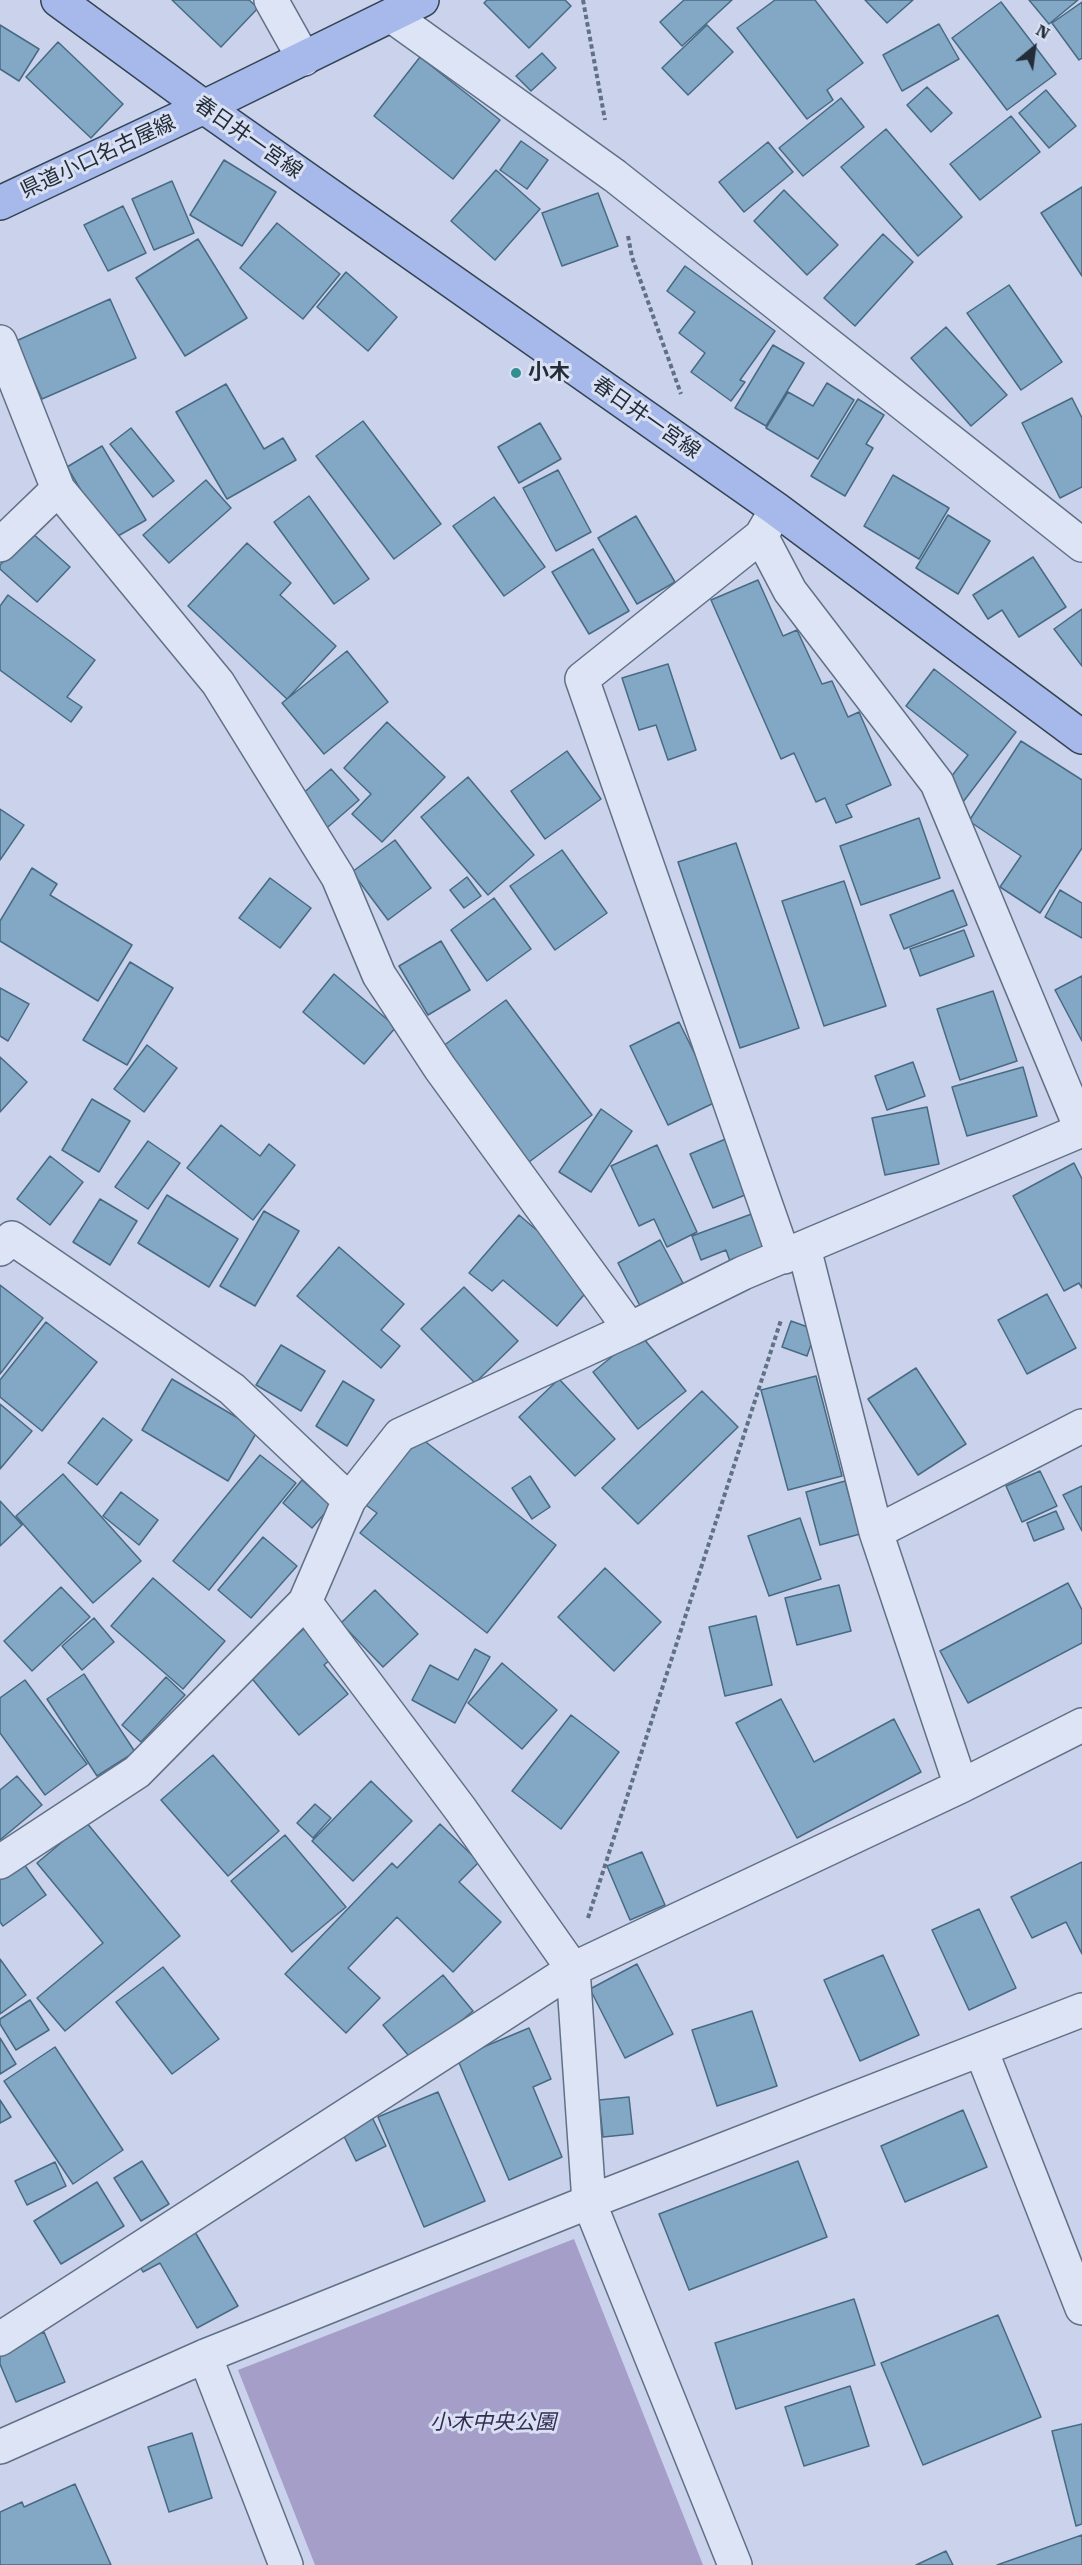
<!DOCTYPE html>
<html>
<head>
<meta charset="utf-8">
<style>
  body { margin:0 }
  #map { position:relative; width:1082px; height:2565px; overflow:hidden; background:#cad3eb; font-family:"Roboto Serif",serif }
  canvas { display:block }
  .north { position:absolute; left:1004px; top:18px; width:60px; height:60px; -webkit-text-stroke:4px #d9e0f3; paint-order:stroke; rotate:29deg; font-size:16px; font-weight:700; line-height:24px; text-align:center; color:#222d38 }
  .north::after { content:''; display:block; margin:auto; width:21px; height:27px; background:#222d38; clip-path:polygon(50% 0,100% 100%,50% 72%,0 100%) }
</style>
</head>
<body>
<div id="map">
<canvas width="1082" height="2565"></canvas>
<div class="north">N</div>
</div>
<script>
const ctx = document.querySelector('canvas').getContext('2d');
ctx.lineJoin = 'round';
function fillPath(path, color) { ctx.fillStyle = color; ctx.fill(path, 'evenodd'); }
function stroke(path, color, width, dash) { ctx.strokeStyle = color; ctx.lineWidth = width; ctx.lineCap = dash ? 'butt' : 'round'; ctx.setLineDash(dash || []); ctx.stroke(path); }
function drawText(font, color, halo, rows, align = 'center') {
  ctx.font = font + ' "Roboto Serif","Noto Sans JP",serif'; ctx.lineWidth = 6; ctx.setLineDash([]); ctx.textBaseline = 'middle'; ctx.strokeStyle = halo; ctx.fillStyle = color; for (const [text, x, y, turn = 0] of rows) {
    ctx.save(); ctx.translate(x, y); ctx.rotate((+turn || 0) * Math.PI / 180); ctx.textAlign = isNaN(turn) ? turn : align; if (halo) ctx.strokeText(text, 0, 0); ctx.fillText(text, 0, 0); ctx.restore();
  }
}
fillPath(new Path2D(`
  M574,2239l129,326h-388l-77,-195z`), '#a49ec8');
const building = new Path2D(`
  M172,0h77l9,8 -37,39z
  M487,0h78l6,6 -42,42 -45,-45z
  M684,0h48l-50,46 -22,-24z
  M775,0h40l48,63 -36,27 6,10 -26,19 -70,-91z
  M865,0h48l-26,23z
  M1029,0h49l-29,24z
  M1001,2l55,72 -49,36 -55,-72z
  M1082,2v56l-3,2 -27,-37z
  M939,24l20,35 -57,32 -19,-36z
  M0,25l39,24 -20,32 -19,-12z
  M707,25l26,27 -45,43 -26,-27z
  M58,42l65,62 -32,34 -65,-61z
  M542,53l14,15 -25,23 -15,-15z
  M420,57l80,63 -47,59 -79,-63z
  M927,87l25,26 -21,19 -24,-27z
  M1046,90l30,36 -27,22 -30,-35z
  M841,98l23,29 -61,49 -24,-28z
  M1011,116l29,36 -60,48 -30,-36z
  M886,129l76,88 -44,39 -77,-89z
  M521,141l27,19 -21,29 -27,-19z
  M768,142l25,30 -49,40 -25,-30z
  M224,160l52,32 -34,54 -52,-31z
  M496,170l44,39 -45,51 -44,-39z
  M172,181l22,52 -40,17 -22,-51z
  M1082,187v89l-41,-63z
  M784,190l54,55 -31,30 -53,-54z
  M598,193l20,53 -56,20 -20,-53z
  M123,206l23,47 -38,18 -24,-46z
  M277,223l63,51 -37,45 -63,-51z
  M883,234l30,28 -58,64 -31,-28z
  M198,239l49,79 -62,38 -49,-78z
  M685,266l90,65 -35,49 5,2 -14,19 -40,-29 14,-19 -26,-20 16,-21 -28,-21z
  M346,272l51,45 -29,34 -51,-44z
  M1009,285l53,77 -41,28 -54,-77z
  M110,299l26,59 -94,41 -26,-58z
  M946,327l61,68 -36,31 -60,-68z
  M773,345l31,18 -38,63 -31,-18z
  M827,383l27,17 -36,59 -52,-31 22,-36 25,14z
  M226,384l38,65 19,-11 13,22 -69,39 -51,-87z
  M1072,398l10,20v69l-22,11 -38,-75z
  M858,399l26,16 -18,29 7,4 -28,48 -34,-20z
  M363,421l78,103 -47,35 -78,-103z
  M540,423l21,36 -42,24 -21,-36z
  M131,428l43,53 -21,16 -43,-53z
  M102,446l44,74 -35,20 -44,-73z
  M558,470l33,62 -35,19 -33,-63z
  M893,475l56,33 -30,51 -55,-33z
  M206,480l25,28 -62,55 -26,-28z
  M309,496l60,83 -35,25 -60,-82z
  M494,497l51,70 -41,29 -51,-70z
  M948,515l42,26 -32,53 -42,-26z
  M636,516l39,66 -38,22 -39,-66z
  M31,532l39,35 -33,35 -37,-33v-4z
  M247,543l44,40 -11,12 56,51 -49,53 -99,-93z
  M593,549l36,62 -40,23 -37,-62z
  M1033,557l33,50 -47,30 -17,-27 -14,9 -15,-24z
  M758,580l25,56 14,-6 25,54 10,-3 16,36 11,-5 32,73 -45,20 6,12 -16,6 -11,-25 -9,4 -22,-49 -13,6 -70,-159z
  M8,595l87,65 -28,37 15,10 -11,15 -71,-52v-64z
  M1082,609v57l-28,-37z
  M347,651l41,51 -64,52 -42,-51z
  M668,664l28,86 -28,10 -12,-35 -17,5 -17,-52z
  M934,669l82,63 -53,70 -19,-16 24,-31 -62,-49z
  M387,722l58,55 -63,65 -30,-28 19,-20 -27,-26z
  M1021,741l61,39v68l-42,65 -40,-26 21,-31 -52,-35z
  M567,751l34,48 -56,40 -34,-48z
  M331,769l28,31 -38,33 -28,-31z
  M468,777l66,78 -46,40 -67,-78z
  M0,809l24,16 -24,35z
  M919,818l21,60 -79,27 -21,-59z
  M395,840l36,48 -43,32 -36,-48z
  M736,843l63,185 -59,20 -62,-186z
  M562,850l45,63 -52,37 -45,-64z
  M32,868l25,16 -7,11 82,50 -34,56 -98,-60v-20z
  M467,877l14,19 -17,12 -14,-18z
  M270,878l41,30 -31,40 -41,-30z
  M844,881l42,125 -62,20 -42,-125z
  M953,890l14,35 -63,24 -14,-34z
  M1060,890l22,13v35l-37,-21z
  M494,898l37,51 -44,32 -36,-51z
  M964,930l10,26 -54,20 -10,-27z
  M441,941l29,49 -42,25 -29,-49z
  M130,962l43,26 -46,77 -44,-25z
  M334,974l62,53 -32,37 -61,-52z
  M1082,976v65l-27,-51z
  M0,988l29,16 -21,37 -8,-5z
  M993,991l24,70 -57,19 -23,-71z
  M506,1000l86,115 -63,47 -86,-116z
  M679,1022l39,79 -50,24 -38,-79z
  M147,1045l30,23 -33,44 -30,-23z
  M0,1057l27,25 -27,30z
  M913,1062l12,34 -38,14 -12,-34z
  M1023,1067l14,49 -70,20 -15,-49z
  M92,1099l38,22 -31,51 -37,-22z
  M927,1107l12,57 -54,11 -13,-57z
  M601,1109l31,22 -41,61 -32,-20z
  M221,1125l39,31 9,-12 26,21 -42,55 -66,-52z
  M728,1138l22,55 -37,15 -23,-54z
  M148,1141l32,22 -32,46 -33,-22z
  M657,1145l40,87 -30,15 -13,-28 -15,7 -28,-60z
  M50,1156l33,26 -33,43 -33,-26z
  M1074,1163l8,16v109l-3,-5 -15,8 -51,-95z
  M167,1195l71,44 -29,48 -71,-44z
  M100,1199l37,22 -27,44 -37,-23z
  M765,1209l14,40 -47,18 -6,-17 -25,10 -9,-24z
  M264,1211l35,20 -44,75 -35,-20z
  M519,1215l77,66 -39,45 -54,-46 -11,11 -23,-18z
  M660,1240l23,43 -43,23 -22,-43z
  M339,1247l65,57 -23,26 19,16 -19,22 -84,-72z
  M0,1285l43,33 -43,56z
  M464,1287l54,54 -43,42 -54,-54z
  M1047,1294l29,54 -49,26 -29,-54z
  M791,1321l25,9 -9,26 -25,-9z
  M46,1322l51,40 -55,69 -42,-34v-17z
  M640,1334l46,57 -48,38 -45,-57z
  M281,1345l44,26 -24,40 -45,-26z
  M916,1368l50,76 -48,31 -50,-76z
  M816,1376l26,100 -54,14 -27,-100z
  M172,1379l86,51 -30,51 -86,-51z
  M559,1379l56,60 -40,37 -56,-59z
  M343,1381l31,19 -27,46 -31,-20z
  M702,1391l36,36 -100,97 -36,-36z
  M0,1404l32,27 -32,38z
  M103,1418l29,22 -35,45 -29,-22z
  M417,1435l139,110 -69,88 -127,-100 17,-20 -14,-10z
  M260,1455l36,28 -87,107 -36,-29z
  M1040,1471l17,35 -35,16 -16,-36z
  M63,1474l78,87 -48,42 -77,-87z
  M530,1476l20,31 -18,12 -20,-31z
  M302,1480l29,26 -19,22 -29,-25z
  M845,1481l15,53 -40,11 -14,-53z
  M1082,1486v45l-19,-36z
  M121,1492l37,28 -19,25 -36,-29z
  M0,1501l22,24 -22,21z
  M1056,1511l8,18 -30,12 -7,-18z
  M800,1518l21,61 -52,17 -21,-60z
  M263,1537l34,29 -46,52 -33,-28z
  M605,1568l56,54 -47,49 -56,-54z
  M153,1578l72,63 -42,48 -72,-63z
  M1068,1583l14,27v33l-114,60 -28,-52z
  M839,1585l12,46 -54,14 -12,-47z
  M61,1587l29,30 -58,54 -28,-30z
  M375,1590l43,44 -35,33 -42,-44z
  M756,1616l16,69 -47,11 -16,-69z
  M94,1618l20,24 -32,28 -20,-24z
  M305,1628l26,31 -7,6 24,29 -49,41 -50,-60z
  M475,1649l15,8 -35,66 -43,-23 18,-35 28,15z
  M502,1663l55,47 -35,39 -54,-46z
  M84,1674l51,78 -38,24 -50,-77z
  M166,1677l19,18 -44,47 -19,-17z
  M25,1680l62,84 -42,31 -45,-62v-35z
  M781,1699l33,63 80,-43 27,53 -124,66 -61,-115z
  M571,1715l48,37 -58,77 -49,-38z
  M213,1755l66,76 -51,45 -67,-76z
  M17,1776l25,29 -42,35v-50z
  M371,1781l41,40 -59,60 -41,-40z
  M315,1804l16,14 -18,20 -16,-15z
  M86,1822l94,114 -115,95 -28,-33 66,-55 -66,-80z
  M440,1824l39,38 -20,20 42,40 -48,50 -56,-55 -49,51 32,30 -34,35 -61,-59 107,-111 5,5z
  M285,1835l61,72 -54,45 -61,-71z
  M642,1852l23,53 -35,15 -23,-54z
  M21,1860l25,35 -43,31 -3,-4v-47z
  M1082,1862v92l-16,-32 -34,16 -21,-41z
  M979,1909l37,79 -47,22 -37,-80z
  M883,1955l36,80 -59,26 -36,-81z
  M0,1959l26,36 -26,19z
  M637,1964l36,70 -48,24 -35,-69z
  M163,1967l56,72 -47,35 -56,-72z
  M443,1975l30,36 -60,50 -30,-36z
  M30,2000l19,30 -33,20 -16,-26v-5z
  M752,2011l25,75 -60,20 -25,-76z
  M529,2028l22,51 -18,8 29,70 -53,23 -52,-122z
  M0,2038l16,26 -16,10z
  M55,2047l68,103 -50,34 -69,-103z
  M438,2092l47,109 -61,26 -46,-110z
  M629,2097l4,37 -30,3 -4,-37z
  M0,2100l11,17 -11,6z
  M963,2110l24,57 -82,35 -24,-56z
  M371,2115l15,31 -30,15 -15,-31z
  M142,2161l27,43 -28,17 -27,-43z
  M798,2161l29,76 -138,53 -30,-76z
  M55,2162l11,24 -39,19 -12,-24z
  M97,2182l27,44 -63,38 -27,-43z
  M195,2232l43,74 -41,22 -37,-65 -17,9 -5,-9z
  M854,2299l21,66 -139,44 -21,-66z
  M998,2315l43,102 -118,48 -42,-102z
  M44,2332l21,50 -49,20 -16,-38v-15z
  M850,2386l19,60 -65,20 -19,-59z
  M1082,2424v100l-6,2 -24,-95z
  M192,2433l20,65 -43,14 -21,-65z
  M75,2484l36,81h-111v-53l22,-10 2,5z
  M1082,2535v30h-85z
  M946,2551l7,14h-37z`);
fillPath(building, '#83a8c5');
stroke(building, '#486a83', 1.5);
const minor = new Path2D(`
  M271,0l33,59
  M392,16l223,160 467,369
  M0,342l58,147 160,194 120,194 41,98 61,93 190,261
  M772,517l-11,19 29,55 147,192 145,348
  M761,536l-179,143 202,578
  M0,545l58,-56
  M804,1248l72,284 85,254
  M0,1249l12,-11 220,151 117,111
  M876,1532l206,-106
  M305,1602l156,208 112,159 16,233 146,363
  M0,1862l137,-90 168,-170 44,-102 51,-65 230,-106 113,-56 339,-143
  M981,2050l101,258
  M0,2339l573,-370 388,-183 121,-61
  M205,2356l81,209
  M0,2447l205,-91 384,-154 493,-192`);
const major = new Path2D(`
  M58,0l146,107 572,402 306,228
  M0,203l204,-96 218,-107`);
stroke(minor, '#607186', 36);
stroke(major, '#334454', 36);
stroke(new Path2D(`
  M583,0l22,120
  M628,236l4,21 49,137
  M588,1918l193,-598`), '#607186', 4, [4.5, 3]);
stroke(minor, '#dce4f6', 33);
stroke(major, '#a6b9ea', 33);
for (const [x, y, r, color] of [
  [516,373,6,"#358e8f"]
]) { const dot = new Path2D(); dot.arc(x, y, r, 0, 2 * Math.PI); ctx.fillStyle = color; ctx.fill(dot); stroke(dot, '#d9e0f3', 2); }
drawText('21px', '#222d38', '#d9e0f3', [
  ["春日井一宮線",248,138,35],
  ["県道小口名古屋線",98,157,-25],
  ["春日井一宮線",646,418,35]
]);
drawText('bold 21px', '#222d38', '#d9e0f3', [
  ["小木",528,373]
], 'left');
drawText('italic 21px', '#352a52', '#d9e0f3', [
  ["小木中央公園",493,2423]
]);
</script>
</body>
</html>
